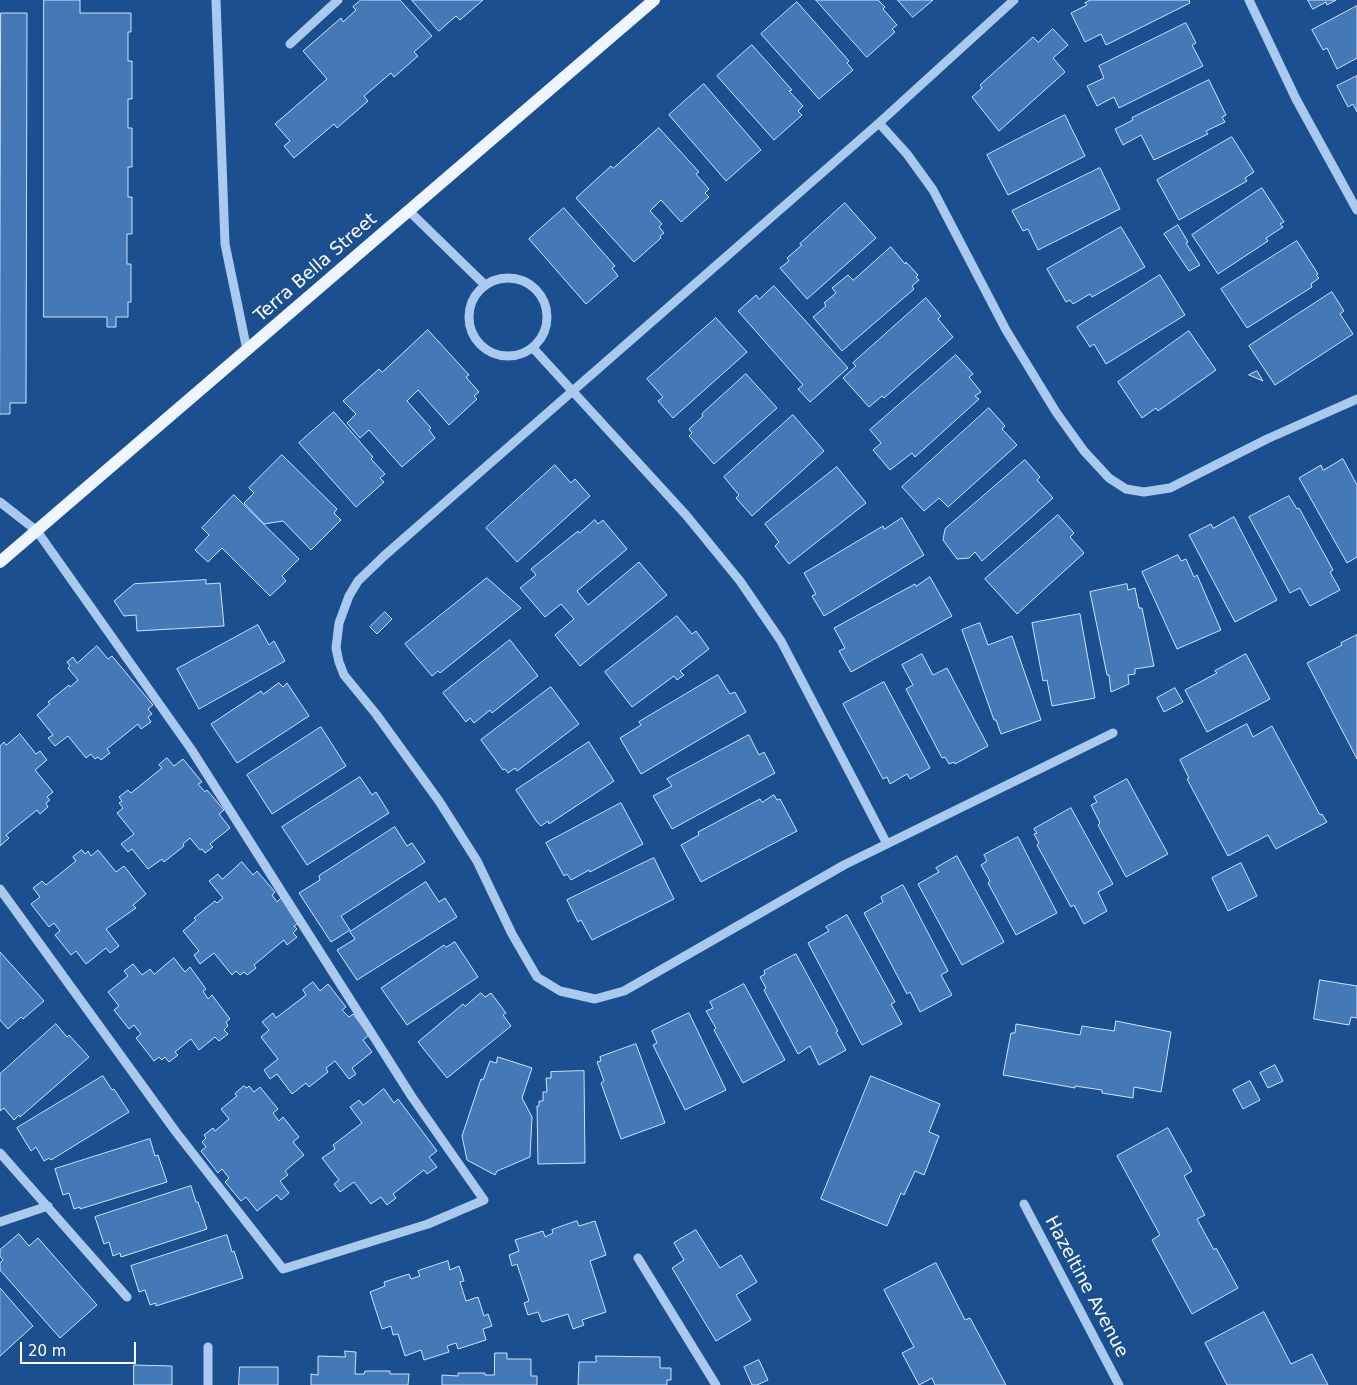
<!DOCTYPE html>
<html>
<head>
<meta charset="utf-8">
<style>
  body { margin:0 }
  #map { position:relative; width:1357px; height:1385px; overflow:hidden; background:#1b4f8f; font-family:"DejaVu Sans",sans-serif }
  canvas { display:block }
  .scale { position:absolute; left:20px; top:1342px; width:116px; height:22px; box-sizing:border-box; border:2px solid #fff; border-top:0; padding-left:6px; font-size:15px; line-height:18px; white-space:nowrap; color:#fff; -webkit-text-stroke:4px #1b4f8f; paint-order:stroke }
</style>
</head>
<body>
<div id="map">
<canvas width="1357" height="1385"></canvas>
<div class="scale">20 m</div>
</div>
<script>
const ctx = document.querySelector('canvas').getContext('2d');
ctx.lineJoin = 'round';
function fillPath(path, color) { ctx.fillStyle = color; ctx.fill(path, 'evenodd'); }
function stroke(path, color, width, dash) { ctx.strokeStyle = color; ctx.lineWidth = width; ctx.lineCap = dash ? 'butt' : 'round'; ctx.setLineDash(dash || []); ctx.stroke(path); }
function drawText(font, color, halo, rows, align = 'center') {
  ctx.font = font + ' "DejaVu Sans",sans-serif'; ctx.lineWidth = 4; ctx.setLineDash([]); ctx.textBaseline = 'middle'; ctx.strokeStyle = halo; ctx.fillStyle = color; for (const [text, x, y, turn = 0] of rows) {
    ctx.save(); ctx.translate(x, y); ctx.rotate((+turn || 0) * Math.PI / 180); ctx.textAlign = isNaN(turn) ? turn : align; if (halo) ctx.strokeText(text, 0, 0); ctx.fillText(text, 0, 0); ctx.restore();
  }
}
const building = new Path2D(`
  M44,0h36v13h51v19h-3v29h4v38h-4v29h4v39h-4v30h4v37h-5v30h4v38h-3v15h-12v10h-9v-10h-63z
  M361,0h39l32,36 -18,16 4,4 -24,21 -3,-4 -27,23 4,5 -31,27 -3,-4 -40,34 -10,-12 6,-5 -15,-17 52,-45 -24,-28 38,-33 2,4 13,-12 -3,-3z
  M412,0h71l-23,20 -4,-4 -17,15z
  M816,0h62l7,7 -2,2 14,16 -5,4 3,3 -28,25z
  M898,0h35l-20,17z
  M1091,0h98l1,3 -84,42 -5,-11 -16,8 -14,-29 16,-8 -2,-2z
  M1308,0h28l-9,5 -1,-3 -13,7z
  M797,2l52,59 -2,2 6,7 -34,29 -58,-65z
  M1357,6v52l-20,11 -10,-21 -4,2 -11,-20z
  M1,13h26l-1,390h-16v11h-10z
  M1186,23l10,20 -4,2 11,21 -84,42 -5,-11 -17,9 -10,-20 17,-8 -5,-12z
  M1053,29l15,16 -15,13 12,14 -66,59 -27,-34 10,-9 -2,-3 53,-48 5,5z
  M752,45l40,45 -3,1 14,15 -5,5 4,4 -28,25 -57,-64z
  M1357,76v36l-4,-8 -5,3 -11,-21z
  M1209,80l17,35 -4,2 3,5 -19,9 2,3 -54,26 -13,-25 -18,10 -8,-16 18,-9 -1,-2z
  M704,84l57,66 -35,31 -57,-66z
  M1065,115l20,41 -77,39 -21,-40z
  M659,128l40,44 -3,2 13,15 -4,4 4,4 -28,25 -20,-22 -11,11 12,13 -3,3 5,6 -4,3 1,2 -27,24 -58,-64 35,-32 2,2z
  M1232,137l22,35 -9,6 2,3 -68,39 -22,-40z
  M1100,168l20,41 -82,41 -10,-21 -5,2 -11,-20z
  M1262,188l22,34 -4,2 3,3 -17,11 2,3 -50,33 -26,-39z
  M845,203l31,35 -69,61 -27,-31 9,-7 -2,-3 15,-13 -2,-1z
  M564,208l51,58 -3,2 6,8 -32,28 -57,-65z
  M1178,225l10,17 -2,1 14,22 -11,6 -25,-37z
  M1121,227l24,40 -53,30 -2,-3 -17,10 -3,-4 -4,2 -19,-33z
  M1297,241l21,33 -2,1 3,3 -8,6 1,3 -65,41 -26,-39z
  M891,247l14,17 1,-2 12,13 -2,2 3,3 -7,6 2,3 -72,62 -29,-34 13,-11 -2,-3 12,-10 -4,-5 16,-13 5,5z
  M1160,275l25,40 -79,49 -12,-20 -4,3 -13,-20z
  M774,286l74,82 -38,34 -12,-13 5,-4 -65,-74 18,-16 3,4z
  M1332,292l12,19 -4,3 13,20 -78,51 -26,-39z
  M926,298l15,18 -3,3 15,18 -69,61 -2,-2 -13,11 -26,-29 13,-12 -3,-3z
  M716,318l31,34 -74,66 -15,-17 5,-4 -16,-18z
  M428,330l41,45 -3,2 13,15 -5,4 3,3 -28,26 -31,-35 -11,11 24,27 -2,2 6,8 -33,29 -33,-37 -9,8 -13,-15 9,-9 -13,-13 36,-32 3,3z
  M1189,331l27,39 -58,41 -2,-3 -14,10 -24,-36z
  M956,355l17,19 -4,3 12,15 -6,4 4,3 -64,58 -3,-4 -22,17 -17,-20 8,-7 -11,-13z
  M1257,371l6,10 -14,-6z
  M746,374l31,34 -63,56 -25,-28 3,-3 -3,-4 14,-13 -1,-2z
  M989,408l16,18 -3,3 15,16 -69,62 -9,-9 -15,13 -22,-24z
  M334,412l39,45 -2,2 14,15 -5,4 4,4 -28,25 -57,-64z
  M793,415l31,36 -72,65 -16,-18 3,-3 -15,-18z
  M282,455l55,54 -3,4 7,7 -30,30 -28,-29 -19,3 -20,-21 10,-10 -5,-5z
  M1343,459l14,26v72l-10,6 -48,-85 22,-13 2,5z
  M1025,460l15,17 -3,3 16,18 -71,63 -7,-9 -6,6 -12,1 -14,-19 2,-11z
  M555,465l16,18 4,-4 15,17 -73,66 -31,-34z
  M837,467l29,36 -77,61 -14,-18 4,-4 -14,-18z
  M234,495l65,64 -17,17 4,5 -16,15 -48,-48 -14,14 -13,-12 14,-15 -7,-7z
  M1289,496l8,13 2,-1 34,62 -3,2 10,18 -30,16 -10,-18 -10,5 -41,-76z
  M1058,515l16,18 -4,4 14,16 -67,61 -32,-35z
  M1234,517l43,83 -42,22 -46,-87 22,-11 2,4z
  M902,518l22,37 -100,61 -12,-20 4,-2 -12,-21 79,-47 1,3z
  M595,520l3,4 5,-4 24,29 -50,42 11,14 51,-43 28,33 -87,71 -25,-31 19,-16 -13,-15 -16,13 -25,-29 16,-13 -5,-6 47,-38 1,2z
  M1178,555l3,6 5,-2 8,18 3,-2 24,55 -44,19 -35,-77z
  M930,577l22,39 -101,56 -12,-21 6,-3 -11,-20 81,-44 1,2z
  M487,578l34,30 -81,65 -2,-2 -6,5 -27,-32z
  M206,580v4l14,-1 4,43 -87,5 -1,-16 -12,1 -10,-15 20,-17z
  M1127,584l1,6 7,-2 4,20h3l12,58 -19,3v5l-7,1 1,9 -18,8 -2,-17h-2l-17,-83z
  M385,612l7,7 -15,15 -7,-7z
  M1080,614l15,84 -43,8 -5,-26 -4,1 -11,-58z
  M677,616l15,18 4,-3 13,18 -29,22 4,4 -7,5 -3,-4 -42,31 -27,-35z
  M980,623l8,22 24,-9 29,84 -40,14 -5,-14h-2l-32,-90z
  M258,625l11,20 5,-4 11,20 -86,48 -22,-40z
  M1357,635v124l-50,-96 35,-18 -1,-2z
  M510,640l28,36 -46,37 -2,-3 -16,13 -4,-5 -4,4 -23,-29z
  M97,646l11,13 4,-3 41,49 -5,4 4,5 -4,3 3,5 -10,7 -3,-5 -31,25 3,4 -9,7 -3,-3 -3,2 -4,-5 -5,4 -18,-22 -13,10 -7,-8 5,-3 -16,-20 13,-11 -2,-2 21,-17 1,2 8,-7 -10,-12 2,-2 -3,-4 6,-5 4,6z
  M922,654l11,21 14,-7 41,78 -33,18 -1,-2 -5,2 -4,-7 -3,1 -36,-69 7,-4 -11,-20z
  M1246,654l24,45 -63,33 -22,-42 32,-17 -2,-2z
  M718,675l12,19 5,-2 11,20 -105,62 -21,-36 21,-13 -2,-3z
  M884,682l46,86 -20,11 -3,-5 -17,10 -3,-7 -4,2 -40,-75z
  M279,683l4,4 4,-4 22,33 -72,47 -26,-39 50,-33 2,3z
  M551,687l28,37 -62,47 -2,-3 -7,5 -3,-4 -2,1 -22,-30z
  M1175,688l8,14 -19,10 -7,-14z
  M1247,724l6,13 19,-11 48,89 2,-1 5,8 -51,27 -8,-14 -40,21 -41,-77 2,-1 -9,-18z
  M321,727l25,39 -74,48 -25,-39z
  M20,734l16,20 4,-3 7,9 -12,10 18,22 -6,5 3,3 -4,3 2,4 -8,7 -3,-4 -31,25 3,3 -9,8v-100l4,-4 2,3z
  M749,735l10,20 5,-3 11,21 -103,56 -19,-33 19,-10 -5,-7z
  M589,742l25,39 -65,43 -1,-3 -7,5 -4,-4 -21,-32z
  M167,758l7,8 9,-7 19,23 -4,2 7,8 2,-2 17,20 -5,4 11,14 -20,16 3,3 -8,6 -3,-4 -2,1 -10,-12 -7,6 1,2 -20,16 -2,-3 -14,10 -16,-20 -4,3 -7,-8 13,-10 -17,-21 6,-5 -4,-5 3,-2 -3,-4 9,-7 3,3 31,-25 -3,-3z
  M360,777l12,18 4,-3 13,21 -82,52 -25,-38z
  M1127,779l41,75 -42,23 -28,-52 2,-2 -9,-18 6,-3 -3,-5z
  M774,795l3,5 3,-1 17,32 -96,51 -20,-37 18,-10 -1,-3 62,-33 2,3z
  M621,803l22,41 -53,28 -1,-2 -18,10 -4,-6 -3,2 -18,-33z
  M1071,808l42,76 -15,8 9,19 -23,13 -10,-19 -3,2 -34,-62 2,-2 -5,-9 3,-1 -3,-4z
  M395,827l12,19 5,-3 13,19 -84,54 9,14 -19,12 -32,-49 21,-13 -1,-4z
  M1018,837l39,76 -41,22 -28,-52 2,-2 -9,-16 6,-4 -3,-6z
  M82,850l3,4 3,-3 3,5 7,-6 18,22 8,-6 22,28 -13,11 3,3 -30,21 13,17 -9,7 -4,-5 -20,16 -10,-13 -5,4 -16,-20 5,-4 -6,-8 -5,4 -18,-23 9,-7 -7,-9 9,-7 4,4 30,-24 -3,-4z
  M957,856l47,86 -42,23 -44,-81 21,-12 -3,-4z
  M654,858l20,41 -82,41 -11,-20 -3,2 -11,-22z
  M242,862l11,13 4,-4 18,21 -3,3 5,7 4,-4 19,24 -6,4 3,3 -4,4 4,4 -10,8 -3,-5 -30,25 2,3 -9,7 -3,-3 -4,3 -4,-4 -4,4 -18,-22 -14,11 -6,-9 5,-4 -16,-20 13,-11 -2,-2 21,-17 2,2 6,-5 -14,-17 9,-7 4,5z
  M1241,863l16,33 -29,15 -16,-33z
  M426,882l13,20 6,-4 12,19 -100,63 -20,-30 18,-11 -5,-7z
  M903,885l45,86 -7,4 11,20 -32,17 -10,-20 -3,2 -43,-81 19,-11 -2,-5z
  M847,915l48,87 -4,2 11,20 -40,21 -54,-102 21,-12 -3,-4z
  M455,942l23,35 -71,48 -26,-37 63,-43 2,2z
  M0,952l44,49 -21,18 -2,-2 -13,12 -8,-9z
  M796,954l42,77 -2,1 10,18 -27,15 -9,-19 -12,8 -34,-64 2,-2 -6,-11 5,-3 -1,-3z
  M174,958l11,14 5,-5 16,22 -3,2 5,8 4,-4 18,24 -4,3 2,4 -4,4 4,4 -9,7 -4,-4 -16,13 -8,-11 -16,13 3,3 -9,7 -4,-5 -3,3 -3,-3 -5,4 -18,-23 5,-4 -7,-9 -5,4 -15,-19 5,-4 -11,-14 20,-16 -4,-5 9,-7 9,11 8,-6 4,5z
  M1320,980l37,6v32l-6,-1 -2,8 -35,-6z
  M313,982l7,9 8,-7 18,23 -4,3 7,7 4,-3 16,21 -6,5 9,12 -20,16 4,6 -7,5 -14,-18 -9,7 2,4 -19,15 -3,-4 -14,11 -15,-20 -7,5 -6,-9 14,-11 -17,-22 8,-7 -7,-8 11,-9 3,5 30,-23 -3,-5z
  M744,984l41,76 -42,23 -29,-53 2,-2 -10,-17 7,-3 -3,-6z
  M481,993l4,4 6,-4 15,20 -3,2 8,11 -64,52 -29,-36 45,-38 2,2z
  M689,1013l37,77 -41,20 -32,-65 4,-2 -5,-12z
  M1116,1021l55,11 -10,60 -27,-5 -1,11 -31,-5v-3l-27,-4v2l-72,-13 8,-42h4l1,-9 64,11 2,-9 32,5z
  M56,1024l11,13 2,-2 20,22 -69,60 -1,-2 -5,5 -10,-12 -4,3v-37z
  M636,1044l29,79 -44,16 -20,-56 3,-2 -7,-19 4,-1 -1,-4z
  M498,1057l34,11 -10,30 10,19 -2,40 -33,14 -2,4 -28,-15 -5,-24 19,-57 2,1 7,-19 6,2z
  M1275,1065l8,16 -15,7 -8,-15z
  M584,1071l1,92 -47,1 -1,-58h2v-5h4v-9h4l-1,-14h5v-6z
  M103,1076l9,14 2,-1 15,23 -78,48 -2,-2 -5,3 -8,-14 -5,4 -14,-23z
  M871,1076l69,28 -11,28 10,4 -15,39 -9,-4 -11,24 -3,-2 -14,33 -66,-27z
  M1250,1081l10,19 -17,9 -10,-19z
  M244,1086l3,2 2,-2 5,6 6,-5 18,22 -5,4 6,8 4,-4 16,20 -6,5 11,13 -19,16 3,4 -8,6 9,12 -8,7 -4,-5 -20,16 -11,-14 -5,4 -16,-19 4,-4 -7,-9 -4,4 -17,-22 5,-4 -4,-5 4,-4 -2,-3 9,-7 2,3 14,-12 -8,-10 16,-13 -2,-2z
  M384,1089l10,14 4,-4 39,52 -8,6 8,10 -10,7 -3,-4 -31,24 3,4 -9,7 -6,-8 -10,7 -17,-22 -14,10 -6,-8 5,-4 -17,-22 13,-9 -2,-4 29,-22 -12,-16 9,-7 4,5z
  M1168,1128l24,43 -8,5 21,39 -8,4 17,31 2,-2 22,40 -46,26 -40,-74 8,-5 -43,-79z
  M150,1139l5,17 3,-1 9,27 -87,27v-2l-6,2 -5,-16 -6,2 -8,-26z
  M191,1186l5,16h2l9,27 -86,28 -1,-4 -7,3 -4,-14 -5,2 -9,-27z
  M577,1221l2,5 16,-5 11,34 -16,6 16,51 -24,8 2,5 -11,4 -5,-15 -26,8 -4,-10 -10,3 -4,-12 5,-2 -12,-37 -5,2 -3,-11 10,-4 -4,-11 28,-9 2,6 8,-4 -1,-3z
  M696,1230l24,38 21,-13 16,27 -21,13 15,25 -35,21 -44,-73 12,-8 -10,-17z
  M19,1234l10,12 9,-8 59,67 -37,33 -60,-68v-7l3,-3 -3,-4v-6z
  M227,1235l5,17 2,-1 9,27 -87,28v-3l-6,2 -5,-15 -6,2 -8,-26z
  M448,1261l2,9 9,-4 5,15 -4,1 6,19 12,-4 6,19 4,-2 4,12 -9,3 3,11 -28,9 -2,-6 -9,3 2,6 -25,8 -3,-10 -16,6 -7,-22 -5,1 -2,-9 -9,3 -12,-37 15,-6 -1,-4 25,-8 2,5 9,-3 -2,-5z
  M936,1263l29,57 5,-2 36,67h-71l-3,-7 -13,7 -17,-32 12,-6 -30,-57z
  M0,1288l33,38 -33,30z
  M1264,1312l27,52 21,-10 16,31h-101l-22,-42z
  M345,1351l11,1 -1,22h9l1,-3h25v3h19l-1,11h-97v-11l7,1v-19l27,1z
  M495,1353h12v6h24v17h6v9h-95v-10l16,1v-3h27v2h9z
  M596,1356l64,1v11h11v12h-4v5h-89l1,-23h17z
  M759,1360l9,20 -11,5h-5l-8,-18z
  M134,1365l38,1v19h-38z
  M240,1367h38v18h-39z`);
fillPath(building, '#4478b7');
stroke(building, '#cfe3fa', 1);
stroke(new Path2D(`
  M216,0l9,244 22,106
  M1014,0l-135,123 -495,433 -26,25 -9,15 -10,27 -3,25 3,14 5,13 32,39 63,87 38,60 35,73 25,43 23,14 35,8 29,-8 220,-126 269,-132
  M1249,0l47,99 61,111
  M290,44l48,-44
  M879,123l28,31 26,36 73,140 50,82 28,39 25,27 17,11 18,3 26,-4 97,-49 90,-40
  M409,211l76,74
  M469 317a39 39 0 1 1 78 0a39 39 0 1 1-78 0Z
  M533,348l153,167 54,66 41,60 106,203
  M0,502l37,29 154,218 221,348 72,103 -56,24 -145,45 -107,-137 -176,-243
  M0,1153l127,144
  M1024,1204l95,181
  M0,1222l48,-16
  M638,1258l78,127
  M208,1385v-38`), '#a9c9ee', 9);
stroke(new Path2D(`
  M0,562l654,-562`), '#f0f6ff', 12);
drawText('18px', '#fff', '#1b4f8f', [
  ["Terra Bella Street",316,268,-41],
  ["Hazeltine Avenue",1086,1287,62]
]);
</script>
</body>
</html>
